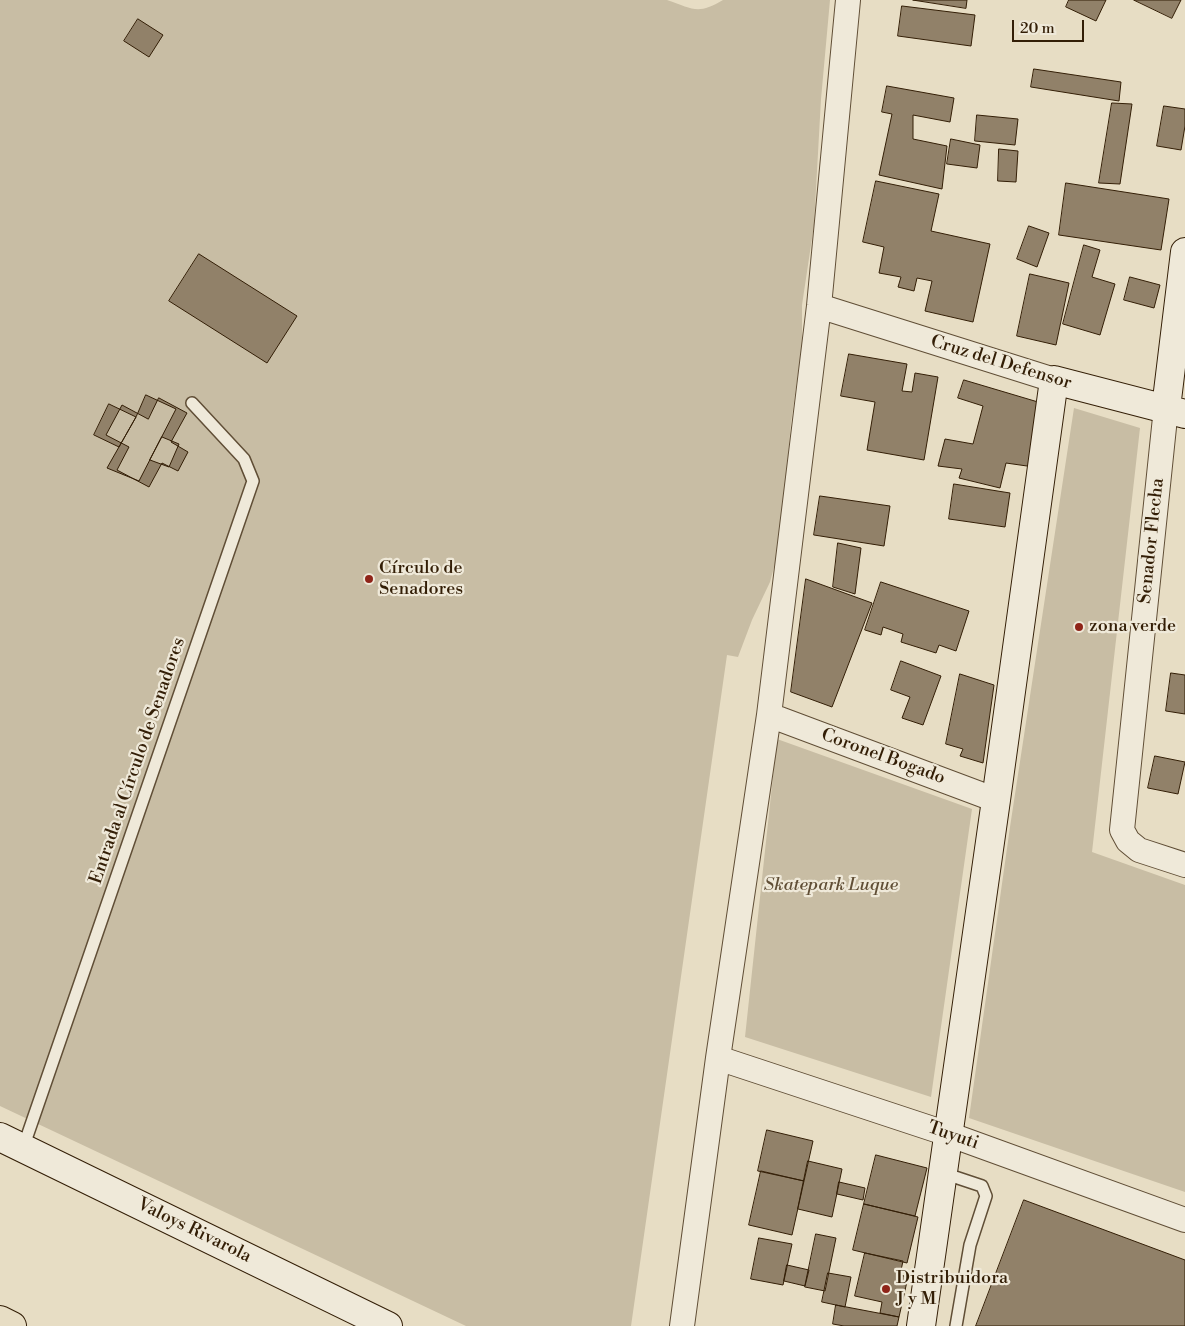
<!DOCTYPE html>
<html>
<head>
<meta charset="utf-8">
<style>
  body { margin:0 }
  #map { position:relative; width:1185px; height:1326px; overflow:hidden; background:#e7ddc4; font-family:"Libre Bodoni",serif }
  canvas { display:block }
  .scale { position:absolute; left:1012px; top:20px; width:72px; height:22px; box-sizing:border-box; border:2px solid #331e06; border-top:0; padding-left:6px; font-size:15px; line-height:18px; white-space:nowrap; color:#331e06; -webkit-text-stroke:4px #efe9d9; paint-order:stroke }
</style>
</head>
<body>
<div id="map">
<canvas width="1185" height="1326"></canvas>
<div class="scale">20 m</div>
</div>
<script>
const ctx = document.querySelector('canvas').getContext('2d');
ctx.lineJoin = 'round';
function fillPath(path, color) { ctx.fillStyle = color; ctx.fill(path, 'evenodd'); }
function stroke(path, color, width, dash) { ctx.strokeStyle = color; ctx.lineWidth = width; ctx.lineCap = dash ? 'butt' : 'round'; ctx.setLineDash(dash || []); ctx.stroke(path); }
function drawText(font, color, halo, rows, align = 'center') {
  ctx.font = font + ' "Libre Bodoni",serif'; ctx.lineWidth = 4.5; ctx.setLineDash([]); ctx.textBaseline = 'middle'; ctx.strokeStyle = halo; ctx.fillStyle = color; for (const [text, x, y, turn = 0] of rows) {
    ctx.save(); ctx.translate(x, y); ctx.rotate((+turn || 0) * Math.PI / 180); ctx.textAlign = isNaN(turn) ? turn : align; if (halo) ctx.strokeText(text, 0, 0); ctx.fillText(text, 0, 0); ctx.restore();
  }
}
fillPath(new Path2D(`
  M0,0h667c26,9 31,15 56,0h107l-9,99 -7,126 -12,80v40l-11,78 -11,122 -10,37 -18,38 -14,37 -11,-2 -96,671h-165l-466,-220z
  M1074,408l66,20 -48,424 93,33v307l-216,-74 41,-291z
  M777,739l195,70 -41,288 -186,-60z`), '#c8bda4');
const building = new Path2D(`
  M913,0h54l-1,8z
  M1069,0h37l-10,21 -30,-14z
  M1134,0h47l-9,18z
  M902,6l73,9 -4,31 -73,-10z
  M138,19l25,16 -14,22 -25,-16z
  M1034,69l87,13 -2,19 -88,-14z
  M887,86l67,12 -4,24 -37,-7v24l34,7 -5,43 -63,-14 13,-61 -10,-2z
  M1112,103l20,1 -12,80 -21,-1z
  M1164,106l21,3v17l-4,24 -24,-4z
  M977,115l41,4 -3,26 -40,-4z
  M951,139l29,6 -3,23 -30,-4z
  M999,149l19,2 -2,31 -18,-1z
  M876,181l63,13 -8,37 59,13 -17,78 -48,-11 7,-30 -15,-3 -3,13 -16,-4 3,-10 -22,-4 5,-26 -21,-5z
  M1066,183l103,16 -8,51 -102,-15z
  M1029,226l20,7 -12,34 -20,-8z
  M1084,245l16,5 -8,27 23,7 -15,51 -37,-11z
  M199,254l98,62 -30,47 -98,-62z
  M1030,274l39,9 -13,62 -39,-9z
  M1130,277l30,8 -6,23 -30,-8z
  M849,354l58,10 -5,27 10,1 3,-19 23,4 -14,83 -57,-10 8,-48 -34,-6z
  M964,380l74,22 -4,65 -28,-4 -6,25 -41,-10 3,-9 -24,-3 7,-27 28,5 10,-38 -25,-8z
  M146,395l30,14 -37,72 -32,-13 29,-51z
  M159,398l28,15 -16,29 17,10 -10,19 -16,-8 -13,24 -32,-17 12,-23 -23,-12 16,-30 26,14z
  M109,404l27,13 -17,30 -25,-12z
  M162,437l17,7 -10,23 -19,-7z
  M954,484l56,9 -5,34 -56,-8z
  M820,496l70,10 -6,40 -70,-11z
  M838,543l23,5 -6,46 -22,-7z
  M806,579l66,24 -40,104 -41,-15z
  M881,582l88,29 -13,40 -17,-6 -3,8 -35,-11 2,-8 -20,-7 -2,8 -16,-5z
  M901,661l40,15 -18,49 -21,-7 8,-21 -19,-7z
  M1171,673l14,2v39l-19,-3z
  M960,674l34,11 -11,78 -23,-7 3,-7 -17,-5z
  M1155,756l30,6 -7,32 -30,-6z
  M767,1130l46,11 -9,40 -46,-10z
  M876,1155l51,13 -12,48 -51,-12z
  M808,1161l34,8 -10,48 -34,-8z
  M761,1171l43,10 -12,54 -43,-10z
  M839,1182l26,6 -2,12 -26,-6z
  M1024,1200l161,60v66h-209z
  M864,1204l54,13 -11,46 -54,-13z
  M816,1234l20,4 -11,53 -20,-4z
  M759,1238l33,6 -9,41 -32,-6z
  M865,1253l38,8 -3,14 8,2 -9,40 -19,-4 2,-11 -27,-6z
  M787,1265l22,5 -4,16 -21,-5z
  M828,1273l23,4 -6,30 -23,-5z
  M836,1305l63,12 -2,9h-53l-11,-2z`);
fillPath(building, '#918169');
stroke(building, '#331e06', 1);
const lane = new Path2D(`
  M23,1148l230,-667 -9,-22 -52,-56
  M943,1173l39,13 4,10 -16,49 -14,81`);
const street = new Path2D(`
  M819,306l235,74
  M1166,408l-44,422 6,11 11,9 46,15
  M769,715l227,85
  M718,1058l230,76 237,86
  M682,1326l36,-268 51,-343 50,-409 29,-306`);
const secondary = new Path2D(`
  M1166,408l19,-156
  M0,1137l388,189
  M921,1326l75,-526 58,-420 131,34`);
const primary = new Path2D(`
  M0,1320l12,6`);
stroke(lane, '#604e36', 14);
stroke(street, '#604e36', 26);
stroke(secondary, '#331e06', 30);
stroke(primary, '#331e06', 30);
stroke(lane, '#efe9d9', 11);
stroke(street, '#efe9d9', 24);
stroke(secondary, '#efe9d9', 28);
stroke(primary, '#e7ddc4', 28);
for (const [x, y, r, color] of [
  [369,579,5,"#8f2418"],
  [1079,627,5,"#8f2418"],
  [886,1289,5,"#8f2418"]
]) { const dot = new Path2D(); dot.arc(x, y, r, 0, 2 * Math.PI); ctx.fillStyle = color; ctx.fill(dot); stroke(dot, '#efe9d9', 2); }
drawText('18px', '#331e06', '#efe9d9', [
  ["Cruz del Defensor",1001,363,17],
  ["Senador Flecha",1152,541,-84],
  ["Coronel Bogado",883,757,20],
  ["Entrada al Círculo de Senadores",138,761,-71],
  ["Tuyuti",953,1136,19],
  ["Valoys Rivarola",194,1231,26]
]);
drawText('18px', '#331e06', '#efe9d9', [
  ["Círculo de",379,569],
  ["Senadores",379,590],
  ["zona verde",1089,627],
  ["Distribuidora",896,1279],
  ["J y M",896,1300]
], 'left');
drawText('italic 18px', '#604e35', '#efe9d9', [
  ["Skatepark Luque",831,886]
]);
</script>
</body>
</html>
